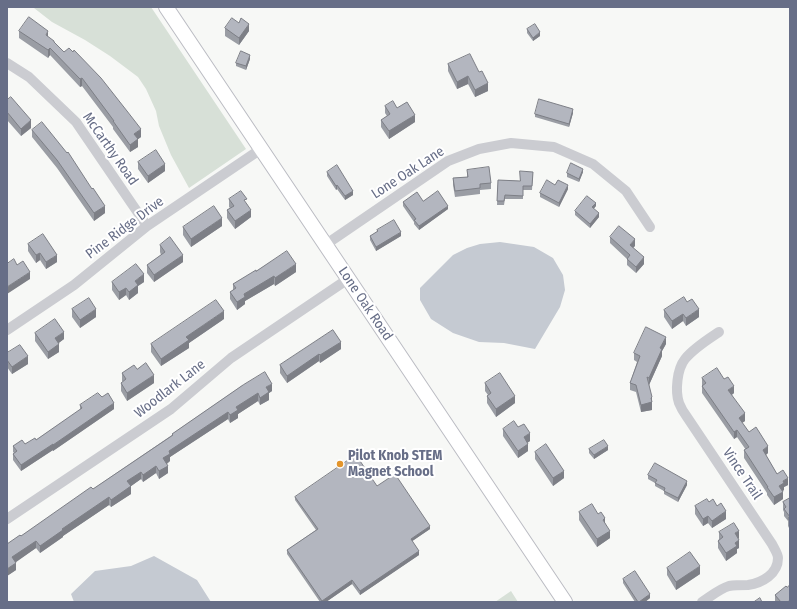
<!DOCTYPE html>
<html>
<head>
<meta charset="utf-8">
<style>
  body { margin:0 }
  #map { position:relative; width:797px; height:609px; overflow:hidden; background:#f7f8f6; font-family:"Fira Sans Condensed",sans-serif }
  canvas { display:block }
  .frame { position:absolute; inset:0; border:8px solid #676e87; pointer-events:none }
</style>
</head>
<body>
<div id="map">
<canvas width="797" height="609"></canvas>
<div class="frame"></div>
</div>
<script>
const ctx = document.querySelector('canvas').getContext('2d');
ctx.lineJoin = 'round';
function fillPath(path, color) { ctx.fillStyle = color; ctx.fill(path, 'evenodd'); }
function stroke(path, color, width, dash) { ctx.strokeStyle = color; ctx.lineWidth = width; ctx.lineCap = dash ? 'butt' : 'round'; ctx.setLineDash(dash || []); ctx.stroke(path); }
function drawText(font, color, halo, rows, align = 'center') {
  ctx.font = font + ' "Fira Sans Condensed",sans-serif'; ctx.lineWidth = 4; ctx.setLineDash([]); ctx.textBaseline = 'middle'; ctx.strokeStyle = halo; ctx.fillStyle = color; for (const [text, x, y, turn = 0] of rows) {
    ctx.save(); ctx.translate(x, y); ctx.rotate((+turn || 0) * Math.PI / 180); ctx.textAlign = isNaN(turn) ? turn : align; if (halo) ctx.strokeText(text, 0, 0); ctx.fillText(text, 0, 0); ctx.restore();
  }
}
fillPath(new Path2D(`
  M34,7h117l95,142 -57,39 -18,-33 -12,-29 -3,-15 -10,-22 -8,-12 -28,-21 -25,-16 -33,-18 -18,-14z
  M511,591l7,11h-23z`), '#d7e0d7');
fillPath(new Path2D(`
  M500,242l34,5 19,11 10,17 2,15 -5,17 -25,42 -31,-6 -25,-1 -26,-9 -22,-14 -11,-19v-12l33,-33 14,-7 13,-4z
  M154,556l43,24 14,22h-137l-3,-8 24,-23 36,-5z`), '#c5cad2');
const secondary = new Path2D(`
  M166,7l399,595`);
stroke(secondary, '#bbbcc3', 16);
stroke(new Path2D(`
  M7,63l22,14 47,45 71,104
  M325,245l123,-84 31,-12 32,-6 43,4 39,17 33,27 24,36
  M7,330l67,-45 73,-59 114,-77
  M7,519l164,-110 60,-51 117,-79
  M702,602c8,-5 17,-13 27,-16 6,-1 13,-1 19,-1 14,-2 30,-11 30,-27 0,-4 -4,-10 -6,-14l-85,-127c-3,-4 -6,-9 -8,-14 -4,-12 -2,-34 6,-44 9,-11 22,-19 34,-27`), '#cbccd1', 10);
stroke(secondary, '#fff', 14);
fillPath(new Path2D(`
  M239,23l10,8 -10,14 -14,-9v-8z
  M527,29l13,7 -7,5 -6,-8z
  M19,31l29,6 6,5 87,95 -3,2v8l-8,5 -17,-23v-2l-31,-41 -2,1 -30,-32 -2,3 -29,-20z
  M250,59l-4,11 -10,-4v-3z
  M448,64l31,8 9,19 -13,6 -7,-13 -11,5 -9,-18z
  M7,100l24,28 -10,8 -14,-16z
  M385,106l12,2 18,14 -26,17 -8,-12v-7l6,-4 -2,-3z
  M573,113l-4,14 -34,-10v-3z
  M32,130l73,83 -11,8 -37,-53 -25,-31z
  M138,162l27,9 -17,12 -10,-14z
  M467,170l24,13v6l-11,1v4l-25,3 -2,-12v-7l14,-1z
  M327,172l26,23 -8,5 -8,-11 -1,1 -9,-14z
  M533,172l-1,18h-9v9h-18l-1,6h-7l1,-25 22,1z
  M583,172l-4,10 -12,-5v-4z
  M555,185l13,4 -9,18 -19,-10v-4z
  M229,199l18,5 4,13 -16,12 -8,-11v-8l3,-2 -1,-1z
  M423,201l25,8 -29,21 -5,-6v-2l-11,-16v-4z
  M596,206l-3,3 6,8 -9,11 -15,-13v-4z
  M222,226l-31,21 -8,-12v-8z
  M377,230l24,6 -25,15 -6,-11v-4l7,-4z
  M610,237l25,9 -2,1 11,17 -8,9 -9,-8v-6l-17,-16z
  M28,244l29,18 -11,7 -6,-9 -4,3 -8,-12z
  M160,245l23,17 -29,20 -7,-9v-8l14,-10 -1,-3z
  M256,271l40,1 -21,14 -1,-2 -29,17v3l-8,6 -7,-11v-7l3,-2v-6z
  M112,282h32l-6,4v7l-9,7 -3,-5 -7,5 -7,-10z
  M72,309l24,8 -16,11 -8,-11z
  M664,310l35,7 -13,9 -3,-5 -11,8 -8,-12z
  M224,319l-35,24v5l-28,18 -10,-14v-8z
  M333,330l8,19 -21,14 -1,-2 -32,22 -7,-10v-8z
  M35,333l29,6 -6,4 1,9 -11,7 -13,-18z
  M666,344l-4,7v5l-13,29 3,20v5l-11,2 -5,-20 -6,-2v-7l7,-21 -3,-2v-7z
  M7,353l21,11 -16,10 -5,-7z
  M137,369l17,14 -27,18 -6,-10v-8l2,-1 -1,-1v-8z
  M702,378l32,15 -2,2 13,26 -3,2 7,9 19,21 -2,2 11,19 11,11 -4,2v3l-2,1 1,8 -9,6 -7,-10v-2l-23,-35v-8h2l-9,-13 -3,2 -32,-46z
  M485,383l30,20 -19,14 -9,-14v-7l1,-1 -3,-4z
  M243,385l29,6 -3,2v7l-9,5 -2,-4 -20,13v4l-8,5 -2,-4 -58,38v4l-3,3 1,9 -9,6 -3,-6 -13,9 -2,-3 -10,7v8l-20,13 -2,-2 -46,31v1l-23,16 -4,-5 -21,14 1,8 -9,6v-32l14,-8 72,-47 79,-54v-1z
  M102,397l12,12 -61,42v-1l-32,21 -8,-11v-6l1,-1 -1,-1v-6l12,-2 11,-4 44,-30v-5z
  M518,427l12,14 -3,2 1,8 -10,7 -15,-22v-7z
  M589,449l19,1 -14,9 -5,-6z
  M535,452l29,26 -11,8 -18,-27z
  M648,475l39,10 -9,17 -14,-8v-3l-9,-5v-3l-7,-4z
  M377,486l53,43 -18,12 7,14 -59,40 -8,-11 -26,18h-6l-33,-48v-4l29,-20 -21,-30v-3z
  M790,498v32l-2,-4v-5l-4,-5v-4l-1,-2v-8z
  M709,502l17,17 -14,9 -4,-5 -5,3 -8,-12v-8z
  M579,512l26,11 5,15 -13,9 -18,-27z
  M719,532l20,6 -1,1 1,9 -2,1v4l-11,8 -8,-13v-7l1,-2z
  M667,568l33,6 -24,16 -9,-15z
  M623,579l27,19 -5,4h-10l-12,-19z
  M787,587l3,15h-15v-7z`), '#9a9da4');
fillPath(new Path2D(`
  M249,24v7l-10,14v-7z
  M48,31v7l-2,-3z
  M540,32v4l-7,5v-3z
  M50,48v7l-2,3v-8z
  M250,55v4l-4,11v-4z
  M468,76v8l-11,5v-7z
  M82,78v8l-2,1v-8z
  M488,83v8l-13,6v-7z
  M573,109v4l-4,14v-3z
  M415,115v7l-26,17v-8z
  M31,120v8l-10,8v-7z
  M141,129v8l-7,5v-8z
  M138,139v8l-8,5v-7z
  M165,164v7l-17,12v-7z
  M583,169v3l-4,10v-3z
  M337,185v4l-1,1v-4z
  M568,185v4l-9,18v-4z
  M353,191v4l-8,5v-4z
  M596,203v3l-4,5v-4z
  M105,206v7l-11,8v-8z
  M448,206v3l-29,21v-4z
  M251,210v7l-16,12v-8z
  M599,213v4l-9,11v-4z
  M222,218v8l-31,21v-8z
  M401,232v4l-25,15v-4z
  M635,239v7l-5,5v-6z
  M40,253v7l-4,3v-8z
  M57,255v7l-11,7v-7z
  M183,255v7l-29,20v-7z
  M644,257v7l-8,9v-6z
  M296,264v8l-21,14v-8z
  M30,272v7l-23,15v-7z
  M144,274v8l-6,4v7l-9,7v-8l6,-11z
  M274,276v8l-29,17v3l-8,6v-8l7,-8z
  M126,288v7l-7,5v-8z
  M96,309v8l-16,11v-8z
  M699,309v8l-13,9v-8z
  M224,311v8l-35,24v5l-28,18v-7l25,-22z
  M683,314v7l-11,8v-8z
  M64,332v7l-9,7v-8z
  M666,337v7l-4,7v5l-13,29v-7l11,-30z
  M341,342v7l-21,14v-8z
  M59,344v8l-11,7v-7z
  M319,354v7l-32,22v-7z
  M28,356v8l-16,10v-7z
  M154,375v8l-27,18v-8z
  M272,384v7l-3,2v7l-9,5v-7l6,-11z
  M734,386v7l-6,4v-7z
  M258,393v8l-20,13v4l-8,5v-8l6,-8z
  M515,396v7l-19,14v-8z
  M652,397v13l-11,2v-7z
  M114,403v6l-61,42v-6z
  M228,412v7l-58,38v4l-7,5v-8l6,-7z
  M745,413v8l-6,4v-7z
  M737,430v7l-3,2v-7z
  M530,433v8l-6,4v-8z
  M53,444v6l-32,21v-6z
  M528,444v7l-10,7v-7z
  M608,446v4l-14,9v-4z
  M768,446v7l-5,4v-7z
  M156,466v7l-13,9v-7z
  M168,466v7l-9,6v-8z
  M564,471v7l-11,8v-8z
  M141,472v7l-14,10v-8z
  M788,478v7l-4,2v3l-5,4v-8l4,-5z
  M687,481v4l-9,17v-4z
  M131,486v8l-20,13v-7z
  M783,492v7l-9,6v-8z
  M109,497v8l-46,31v1l-23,16v-7l22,-17z
  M726,511v8l-14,9v-7z
  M708,516v7l-5,3v-7z
  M605,518v7l-2,-5z
  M430,526v3l-19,13v-3z
  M610,531v7l-13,9v-8z
  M739,531v7l-4,3v-8z
  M739,540v8l-2,1v4l-11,8v-8l9,-10z
  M36,541v7l-24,17v-8z
  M419,551v4l-59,40v-4z
  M16,563v7l-9,6v-7z
  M700,566v8l-24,16v-8z
  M352,580v4l-26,18h-4v-1z
  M650,594v4l-5,4h-6z`), '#7d7f86');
const building = new Path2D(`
  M29,17l19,14 -2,4 8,6v1l10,10 5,-4 4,4 1,-2 27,28 26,33 14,18 -7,5 4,5 -8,6 -17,-24h1l-32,-43 -2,1 -30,-31 -2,2 -29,-19z
  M232,18l7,5 2,-5 8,6 -10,14 -14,-10z
  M535,24l5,8 -7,6 -6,-9z
  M241,51l9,4 -4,11 -10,-3z
  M470,54l9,18 3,-1 6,12 -13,7 -7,-14 -11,6 -9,-18z
  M11,97l20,23 -10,9 -14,-17v-12z
  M539,99l34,10 -4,15 -34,-10z
  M393,101l4,7 10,-6 8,13 -26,16 -8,-11 9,-6 -5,-8z
  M42,122l25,31 1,-1 24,37 1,-1 12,18 -11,7 -37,-53 -25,-30z
  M156,150l9,14 -17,12 -10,-14z
  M571,163l12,6 -4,10 -12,-6z
  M337,165l16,26 -8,5 -8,-11 -1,1 -9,-14z
  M489,167l2,16 -11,1v4l-25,3 -2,-13 15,-1 -1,-7z
  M520,171l13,1 -1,14h-9v10l-18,-1 -1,6h-7l1,-21 22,1z
  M547,180l8,5 3,-5 10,5 -9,18 -19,-10z
  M241,191l6,8 -3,1 7,10 -16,11 -8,-11 7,-4 -5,-7z
  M438,191l10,15 -29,20 -5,-6 2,-1 -13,-17 14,-10 6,9z
  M587,196l9,7 -4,4 7,6 -9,11 -15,-13z
  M214,206l8,12 -31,21 -8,-12z
  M394,220l7,12 -25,15 -6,-11 8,-5 -1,-1z
  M619,226l16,13 -5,6 14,12 -8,10 -9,-8 3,-4 -20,-18z
  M43,234l14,21 -11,7 -6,-9 -4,2 -8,-11z
  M170,237l13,18 -29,20 -7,-10 18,-13 -5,-7z
  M287,251l9,13 -21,14 -1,-2 -30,18 1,3 -8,5 -7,-10 6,-4 -3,-4 23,-14v1z
  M14,259l3,6 6,-4 7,11 -23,15v-23z
  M136,264l8,10 -9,7 3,4 -9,7 -3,-4 -7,4 -7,-10z
  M684,297l3,5 5,-3 7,10 -13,9 -3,-4 -11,7 -8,-11z
  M89,298l7,11 -16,11 -8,-11z
  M216,300l8,11 -38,26 3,3 -28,19 -10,-15z
  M55,319l9,13 -9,6 4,6 -11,8 -13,-19z
  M646,327l20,10 -6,11 2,1 -13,29 -2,-1 5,20 -1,1 1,4 -11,3 -5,-20 -6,-2 10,-27 -6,-3z
  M333,330l8,12 -21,13 -1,-1 -32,22 -7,-11z
  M20,345l8,11 -16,11 -5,-7v-7z
  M146,363l8,12 -27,18 -6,-10 5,-4 -4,-6 12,-8 3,4z
  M717,368l7,11 4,-2 6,9 -6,4 17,23 -6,5 10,14 7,-5 12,19 -5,4 14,24 6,-4 5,8 -5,3 1,2 -5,3 4,6 -9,5 -7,-10h1l-24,-37 5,-3 -12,-17 -3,2 -32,-46 4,-3 -4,-5z
  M265,372l7,12 -6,3 3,5 -9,6 -2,-5 -22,14 2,3 -8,5 -2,-3 -59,39 1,3 -7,4 5,8 -9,5 -3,-5 -13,9 -2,-3 -14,9 4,5 -20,14 -2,-3 -47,32 1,1 -23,16 -4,-5 -24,16 4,6 -9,6v-25l13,-9 1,1 70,-49 2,2 80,-54 -1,-1 71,-49z
  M500,373l15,23 -19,13 -9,-13 4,-3 -6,-10z
  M98,393l4,4 6,-4 6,10 -61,42v-1l-32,21 -8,-11 4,-3 -4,-5 9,-6 3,4 10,-6 1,2 46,-32 -2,-3z
  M514,421l4,6 6,-3 6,9 -6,4 4,7 -10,7 -15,-22z
  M604,440l4,6 -14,9 -5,-6z
  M546,444l18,27 -11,7 -18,-26z
  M356,455l21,31 18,-12 35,52 -19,13 8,12 -59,40 -8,-11 -30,21 -35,-51 31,-21 -23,-32z
  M655,463l32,18 -9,17 -14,-7 1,-3 -10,-5 2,-3 -9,-5z
  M790,498v24l-2,-4 2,-1 -6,-8 2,-2 -3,-5z
  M707,499l2,3 4,-3 4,7 4,-3 5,8 -14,10 -4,-5 -5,3 -8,-13z
  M592,504l6,10 3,-2 4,6 -2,2 7,11 -13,8 -18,-27z
  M734,523l5,8 -4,2 4,7 -4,3 2,3 -11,7 -8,-12 5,-4 -4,-5z
  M690,552l10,14 -24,16 -9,-14z
  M635,571l15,23 -11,8h-1l-15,-23z
  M790,585v17l-2,-1 -1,1h-4l-1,-1 -1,1 -6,-7 11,-9 1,1z
  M760,598l2,4h-8z`);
fillPath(building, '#b3b6bf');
stroke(building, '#7d7f86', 1);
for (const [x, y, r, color] of [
  [340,464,4,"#e3952b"]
]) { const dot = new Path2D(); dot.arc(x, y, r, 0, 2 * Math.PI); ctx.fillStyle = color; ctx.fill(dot); stroke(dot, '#fff', 1.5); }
drawText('14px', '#676e87', '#fff', [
  ["McCarthy Road",110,149,55],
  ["Lone Oak Lane",408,173,-33],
  ["Pine Ridge Drive",125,228,-37],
  ["Lone Oak Road",365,304,56],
  ["Woodlark Lane",170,389,-38],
  ["Vince Trail",742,474,56]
]);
drawText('bold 14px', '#676e87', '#fff', [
  ["Pilot Knob STEM",348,456],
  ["Magnet School",348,472]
], 'left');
</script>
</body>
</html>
